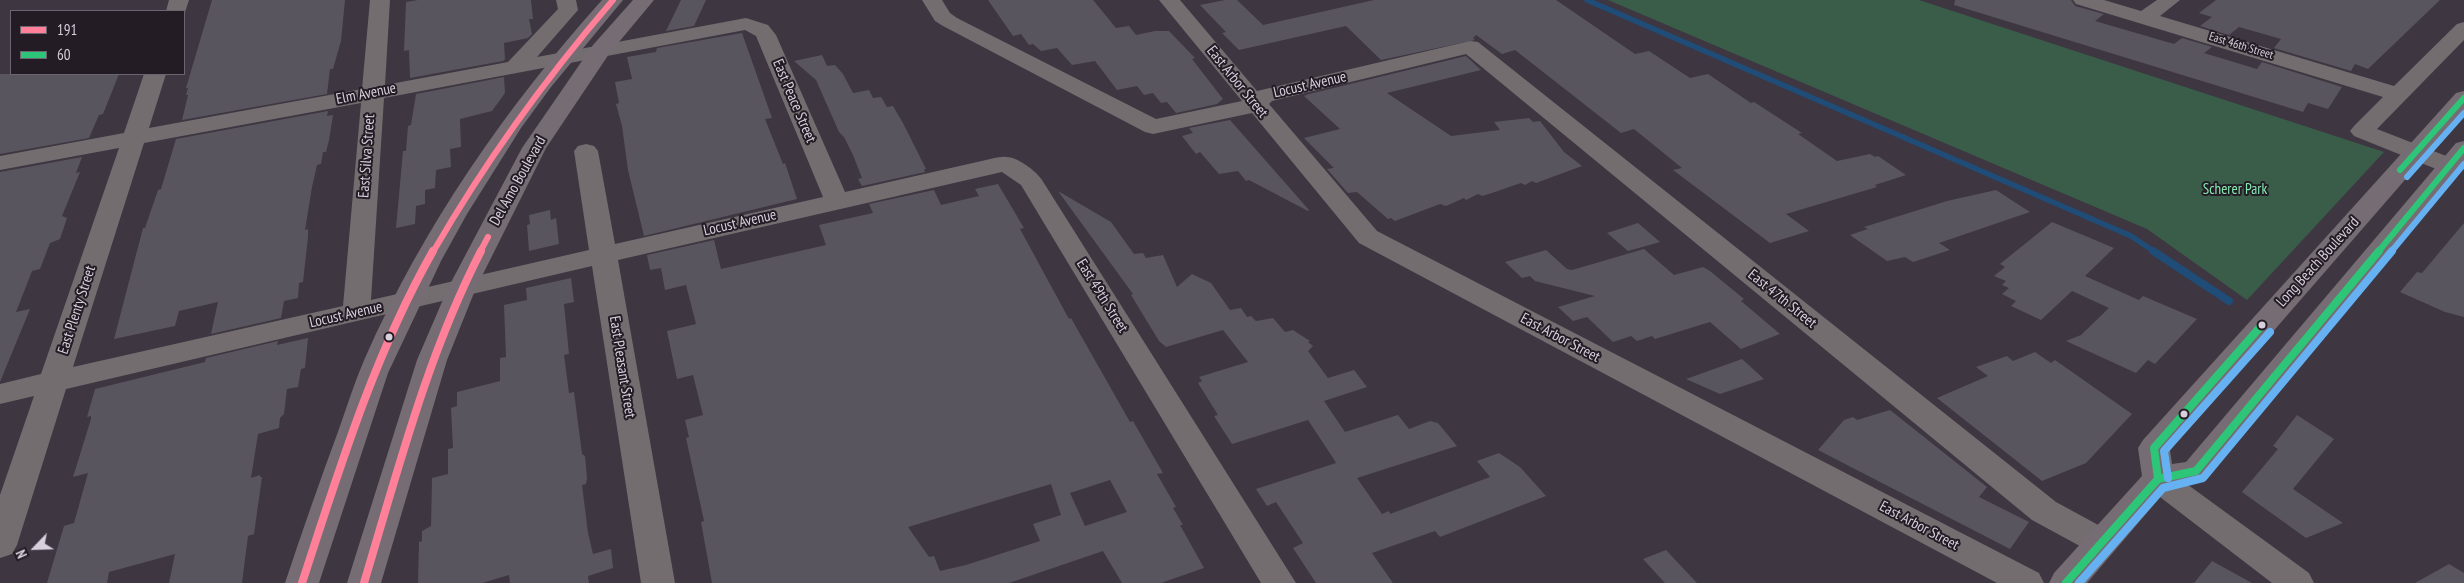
<!DOCTYPE html>
<html>
<head>
<meta charset="utf-8">
<style>
  body { margin:0 }
  #map { position:relative; width:2464px; height:583px; overflow:hidden; background:#3e3641; font-family:"PT Sans Narrow",sans-serif }
  canvas { display:block }
  .legend { position:absolute; left:10px; top:10px; width:175px; height:65px; box-sizing:border-box; background:#231c25; border:1px solid #6c646f; margin:0; padding:6px 9px; list-style:none; font-size:15px; color:#d9d0dd }
  .legend li { display:flex; align-items:center; gap:10px; height:25px }
  .legend b { width:25px; border:1px solid #6c646f }
  .north { position:absolute; left:10px; top:523px; width:50px; height:50px; -webkit-text-stroke:4px #231c25; paint-order:stroke; rotate:246deg; font-size:14px; font-weight:700; line-height:20px; text-align:center; color:#d9d0dd }
  .north::after { content:''; display:block; margin:auto; width:18px; height:22px; background:#d9d0dd; clip-path:polygon(50% 0,100% 100%,50% 72%,0 100%) }
</style>
</head>
<body>
<div id="map">
<canvas width="2464" height="583"></canvas>
<ul class="legend">
<li><b style="height:6px;background:#ff8098"></b>191</li>
<li><b style="height:6px;background:#2dc577"></b>60</li>
</ul>
<div class="north">N</div>
</div>
<script>
const ctx = document.querySelector('canvas').getContext('2d');
ctx.lineJoin = 'round';
function fillPath(path, color) { ctx.fillStyle = color; ctx.fill(path, 'evenodd'); }
function stroke(path, color, width, dash) { ctx.strokeStyle = color; ctx.lineWidth = width; ctx.lineCap = dash ? 'butt' : 'round'; ctx.setLineDash(dash || []); ctx.stroke(path); }
function drawText(font, color, halo, rows, align = 'center') {
  ctx.font = font + ' "PT Sans Narrow",sans-serif'; ctx.lineWidth = 4; ctx.setLineDash([]); ctx.textBaseline = 'middle'; ctx.strokeStyle = halo; ctx.fillStyle = color; for (const [text, x, y, turn = 0] of rows) {
    ctx.save(); ctx.translate(x, y); ctx.rotate((+turn || 0) * Math.PI / 180); ctx.textAlign = isNaN(turn) ? turn : align; if (halo) ctx.strokeText(text, 0, 0); ctx.fillText(text, 0, 0); ctx.restore();
  }
}
fillPath(new Path2D(`
  M1608,0h311l465,152 -137,148 -100,-71z`), '#3a5d4a');
stroke(new Path2D(`
  M1587,0l544,236 24,16`), '#1f4d78', 5.5);
stroke(new Path2D(`
  M2153,251l76,50`), '#1f4d78', 8);
fillPath(new Path2D(`
  M212,0h133l-4,41 -8,28h-3l-3,25 -145,26 6,-25h-2l2,-7h-2z
  M418,0h113l2,19h-4l3,15 -4,4 -24,5 1,16 -2,2 -93,17 -1,-28 -5,1 2,-49z
  M681,0h25l-12,26 -28,5z
  M988,0h105l23,28 13,-2 7,9 19,-4h14l26,27 -3,1 31,40 -6,5 -41,9 -9,-11 -6,1 -8,-10 -9,2 -7,-9 -20,4 -22,-29 -23,4 -15,-17 -16,3 -8,-7 -4,1 -8,-11 -8,2z
  M1225,0h12l26,25 111,-25h182l79,54 14,-3 41,27 18,-4 43,29 3,-1 48,31 -4,1 39,27 33,-7 5,3 3,-1 28,19 -31,10 2,2 -91,27 23,17 -39,12 -97,-73 9,-2 -48,-39 -13,4 -106,-83 -13,4 -26,-19 -3,3 2,2 -94,20 -35,-34 -107,24 -17,-17 4,-1 -26,-27z
  M1955,0h116l4,6 29,8 -9,7 79,23 8,-6 30,9 -8,6 53,16 5,-7 80,25 -14,22 -20,-6 -5,9 -349,-107z
  M2216,0h224l-72,69 -13,-5 -4,7 -77,-23 7,-9 -42,-12 -10,8 -29,-9 12,-9 -13,-4z
  M742,33l30,85 -7,1 18,45 2,-1 12,36 -153,37 -16,-66 -6,-44 -6,-22 3,-1 -4,-21 17,-3 -5,-22 29,-5 1,-4z
  M822,55l5,11 8,-1 8,9 10,19 16,-3 4,8 8,-1 6,10 6,-1 10,17 23,46h-2l1,3 -63,14 -4,-7 4,-1 -9,-23 -9,-18 -5,-5 -23,-52 -22,-19z
  M1466,56l15,14 -94,23 64,43 49,-6 -6,-8 35,-4 4,4 7,-1 24,31 18,14 -46,17 -4,-2 -7,4 -4,-2 -32,11 -7,2 -4,-2 -12,6 -2,-2 -18,8 -6,-2 -45,17 -4,-3 -3,1 -31,-27 -9,1 -21,-24 7,-1 -30,-30 36,-9 -36,-33 5,-2z
  M0,74h119l-16,40 -4,1 -10,23 -89,16z
  M504,77l1,16 -13,18 -32,8 1,28 -11,2 1,18 -15,3 -1,18 -10,2v14l-9,2 -1,18 -19,4 7,-77h3l2,-25 3,-1 5,-31z
  M328,111l-1,5 6,-1 -4,25 -3,12h-3l-2,12 -4,1 -5,22 -7,43 3,-1v8l-5,45 -4,1 -1,15 -14,3 -3,17 -70,16 7,-32 -39,9 -4,15 -61,13 29,-111h2l13,-38 3,-1 15,-50z
  M1230,120l79,90 -1,1 -59,-31 -3,1 -8,-10 -19,3 -19,-22 -4,2 -14,-18 11,-3 -4,-5z
  M82,157l-6,16 4,-1 -18,44 5,2 -7,21 -10,4 -10,26 -8,2 -16,41 14,-3 -30,73v-210z
  M998,184l26,44 -4,1 49,90 2,-1 59,104 3,-1 30,52 -6,1 19,33 -3,1 10,17h-3l24,43 -43,15h-39l-19,-32 -94,32h-297l-11,-61 3,-1 -18,-83 3,-1 -4,-17 18,-5 -10,-40 -16,4 -10,-48 29,-7 -10,-39 -21,5 -4,-22 -11,2 -3,-15 67,-15 7,29 105,-24 -7,-20 54,-12 -4,-9 65,-14 7,15 38,-9 -4,-7zM1110,480l17,32 -42,14 -15,-33zM1051,484l10,31 -28,9 7,17 -74,24 -26,6 -6,-15 -5,1 -21,-30z
  M1996,190l34,22 -91,31 11,7 -37,12 -8,-5 -18,4 -37,-26 18,-6 -4,-2 83,-26z
  M1058,191l53,31 23,32 9,-1 3,5 17,-3 14,32 15,-13 19,9 19,27 11,-2 6,9 4,-1 5,5 17,-3 12,14 8,-2 17,11 -2,1 5,4 -5,5 20,27 26,-8 13,17 -43,14 21,31 53,-17 11,14 21,-8 8,2 19,23 -100,32 25,36 7,-3 1,3 100,-37 -13,-16 22,-8 21,14 26,29 -106,41 -5,-6 -63,22 21,30h-77l-23,-35 10,-5 -27,-41 -9,4 -11,-17 80,-26 -1,-2 -27,-41 -76,24 -18,-28 4,-1 -20,-32 4,-2 -3,-4 49,-15 -25,-32 -57,17 -7,-6 -28,-46 2,-1z
  M550,210l1,10 5,-2 3,26 -30,7 -2,-26 3,-1 -1,-9z
  M2052,222l62,26 -29,28 54,24 4,-4 54,23 -42,45 -7,-4 -12,13 -70,-32 15,-6 28,-27 -37,-17 -31,29 -30,-14 5,-5 -14,-7 7,-6 -7,-3 4,-4 -12,-5 11,-9 -5,-3z
  M1638,223l22,19 -32,9 -21,-18z
  M2464,223v94l-19,-5 -45,-20 17,-20 5,1z
  M1644,249l30,26 29,-8 7,4 34,28 -3,2 39,33 -39,15 -31,-27 -55,17 -3,-3 -15,5 -6,-5 -18,6 -26,-25 -14,4 -15,-14 37,-11 -60,-15 -5,-5 -8,2 -17,-16 41,-12 21,19 5,1z
  M571,278l3,24 -10,2 5,50 -5,1 5,38 5,-1 8,62 3,2 2,22 -1,6 -4,1 6,48 5,21 18,-5 2,19 -25,8 1,7h-79l-1,-8 -27,8h-64l1,-41 3,-1v-10l9,-5 1,-48 16,-4v-25l5,-1 -2,-40 6,-2v-14l43,-11v-23l6,-1 -2,-52 23,-5 -1,-12z
  M308,338l-3,30 -4,1 -3,18 -11,2 -3,25 -4,4 -1,10 -21,6 -7,44 9,-3v2h2l-8,57 -6,2 -6,47h-73l6,-29 -66,18 -2,11h-60l17,-57 10,-3 14,-50 -15,4 18,-58v-3l-4,1 8,-28 110,-27 1,-4 72,-17 -1,4z
  M2035,352l16,11 4,-3 77,54 -46,49 -44,18 -105,-83 51,-22 -12,-9 31,-11 6,5z
  M1742,359l22,20 -44,15 -34,-15z
  M1890,410l97,77 -8,10 50,25 -19,27 -192,-99 26,-30 9,-3 4,3z
  M2297,415l37,24 -41,50 50,34 -37,15 -64,-46 36,-43 -5,-3z
  M1666,550l31,33h-32l-22,-24z
  M2212,561l40,22h-58z
  M2449,564l15,9v10h-49z`), '#59555f');
fillPath(new Path2D(`
  M169,0h20l-5,15v-4h-18z
  M370,0h20l-5,85 123,-23 50,-53 -2,-9h20l2,10 -41,47 209,-39 22,7 8,10 69,157 141,-32c6,-1 14,-4 20,-3 12,0 30,14 36,23l254,403h-35l-240,-398 -19,-13 -384,88 57,323h-34l-49,-317 -526,123 -49,156 -5,9 -12,4v-63l34,-99 -34,8v-20l41,-10 78,-226 -119,22v-14l124,-23 20,-59h22l-17,54 213,-39zM745,30l11,6 67,161 -208,47 -17,-93 -4,-5 -8,-2 -8,2 -4,5 15,99 -218,50 13,-202zM361,103l-18,203 -270,61 71,-224z
  M922,0h20l8,13 7,5 199,101 86,-18 -83,-101h21l77,91 213,-50 8,1 578,460 57,31 5,9 -5,9 -12,4 -12,-4 -57,-31 -566,-466 -194,47 -3,3 108,127 662,342 5,10h-47l-638,-340 -107,-130 -99,21 -8,-2 -202,-106 -8,-5z
  M2073,0h31l37,11 16,-11h23l-20,16 234,70 63,-62 7,-2v18l-87,89 82,32 3,5 -3,5 -9,2 -9,-2 -87,-35 -4,-5 4,-5 29,-29 -307,-93z
  M2158,467l11,4 140,102 5,10h-42l-125,-96 -5,-8 5,-8z`), '#736d70');
fillPath(new Path2D(`
  M602,0h21l-72,87 -30,41 -54,86 -26,47 -53,112 -69,210h-34c17,-51 35,-103 54,-154 8,-23 16,-48 26,-71 58,-131 141,-251 237,-358z
  M633,0h21l-45,54 -63,94 -70,140 -29,72 -66,223h-34l70,-223 31,-72 74,-140 71,-103z
  M2464,91v21l-294,338 2,14 14,-2 270,-319 8,-2v22l-257,316 -39,9 -81,95h-38l5,-10 88,-97 -4,-28 5,-8 313,-347z`), '#756d73');
stroke(new Path2D(`
  M433,252c52,-90 112,-173 180,-252
  M480,252l8,-15`), '#ff8098', 6);
stroke(new Path2D(`
  M302,583c37,-113 72,-228 131,-332
  M364,583c34,-113 63,-227 117,-332`), '#ff8098', 8);
stroke(new Path2D(`
  M2400,170l64,-72
  M2378,252l86,-104`), '#2dc577', 6);
stroke(new Path2D(`
  M2158,479l-4,-31 108,-123
  M2066,583l92,-104 38,-8 183,-220`), '#2dc577', 8);
stroke(new Path2D(`
  M2407,177l57,-64
  M2391,252l73,-88`), '#66b1f2', 6);
stroke(new Path2D(`
  M2168,478l-4,-27 106,-119
  M2079,583l84,-95 40,-10 189,-227`), '#66b1f2', 8);
for (const [x, y, r, color] of [
  [2262,325,4.5,"#d9d0dd"],
  [389,337,4.5,"#d9d0dd"],
  [2184,414,4.5,"#d9d0dd"]
]) { const dot = new Path2D(); dot.arc(x, y, r, 0, 2 * Math.PI); ctx.fillStyle = color; ctx.fill(dot); stroke(dot, '#231c25', 2); }
drawText('12px', '#d9d0dd', '#231c25', [
  ["East 46th Street",2241,46,17]
]);
drawText('15px', '#d9d0dd', '#231c25', [
  ["East Arbor Street",1237,82,51],
  ["Locust Avenue",1310,85,-13],
  ["Elm Avenue",366,94,-11],
  ["East Peace Street",794,101,67],
  ["East Silva Street",367,156,-86],
  ["Del Amo Boulevard",518,181,-61],
  ["Locust Avenue",740,223,-13],
  ["Long Beach Boulevard",2318,262,-48],
  ["East 49th Street",1102,296,58],
  ["East 47th Street",1782,299,39],
  ["East Plenty Street",77,310,-72],
  ["Locust Avenue",346,315,-13],
  ["East Arbor Street",1560,338,28],
  ["East Pleasant Street",622,367,81],
  ["East Arbor Street",1919,526,28]
]);
drawText('15px', '#85e9b1', '#231c25', [
  ["Scherer Park",2235,190]
]);
</script>
</body>
</html>
